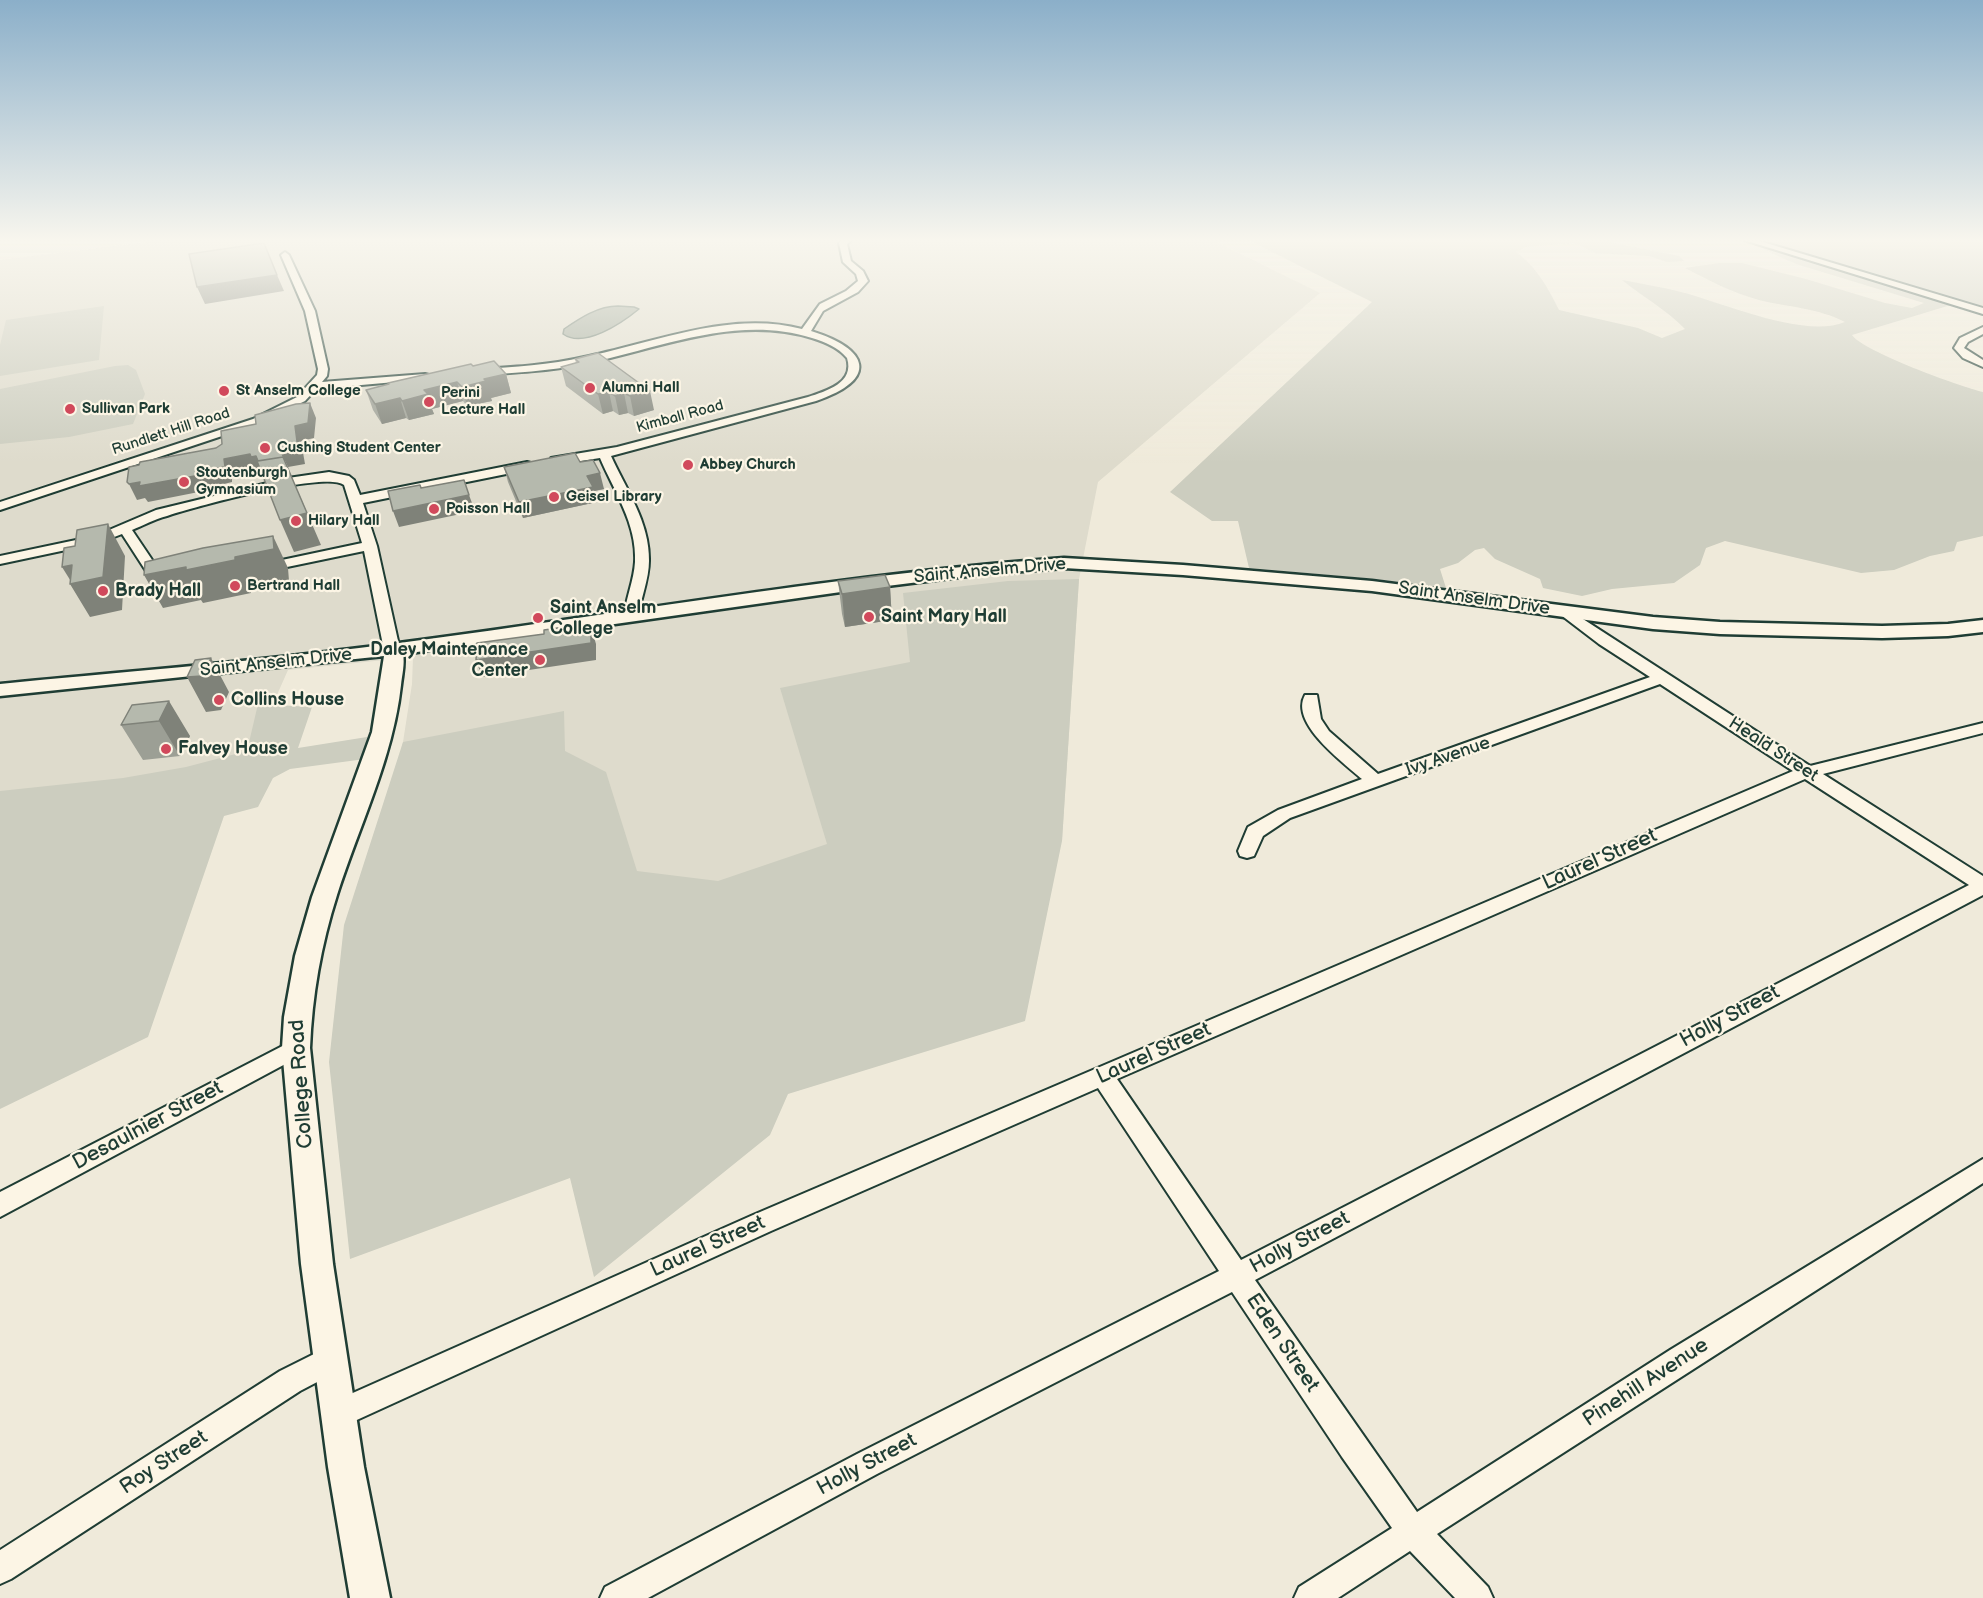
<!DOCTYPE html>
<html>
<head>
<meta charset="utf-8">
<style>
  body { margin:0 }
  canvas { display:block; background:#efeada }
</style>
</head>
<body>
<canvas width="1983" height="1598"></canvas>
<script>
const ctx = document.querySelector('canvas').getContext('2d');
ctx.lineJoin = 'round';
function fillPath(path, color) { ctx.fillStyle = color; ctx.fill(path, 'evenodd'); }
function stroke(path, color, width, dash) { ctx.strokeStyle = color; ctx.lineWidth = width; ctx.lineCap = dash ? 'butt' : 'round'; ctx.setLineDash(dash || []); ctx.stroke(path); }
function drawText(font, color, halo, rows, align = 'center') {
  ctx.font = font + ' "Balsamiq Sans",sans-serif'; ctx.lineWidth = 4.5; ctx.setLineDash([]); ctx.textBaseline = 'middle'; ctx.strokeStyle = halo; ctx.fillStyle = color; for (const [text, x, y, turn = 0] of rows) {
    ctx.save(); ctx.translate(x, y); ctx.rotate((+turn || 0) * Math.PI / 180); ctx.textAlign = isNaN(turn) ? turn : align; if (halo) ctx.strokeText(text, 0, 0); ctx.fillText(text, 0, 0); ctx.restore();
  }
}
fillPath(new Path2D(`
  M163,240h1049l108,53 -222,189 -19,97 -17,262 -699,102 40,-201 9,-58 1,-27 -125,13 -62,140 -226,64v-614z`), '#dedbcc');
fillPath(new Path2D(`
  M1248,240h352l79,16 5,5 -17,1 -18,-6 -54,-3 -20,-10 -49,4 -10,5c21,15 32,36 43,58l79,18 24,10 23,-9c-18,-19 -42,-32 -63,-49 20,4 40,7 59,12 43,11 123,47 164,30 -27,-14 -57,-15 -86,-22 -26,-7 -51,-20 -74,-32l34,-5h23l64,16 79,24 27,5 12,-5 -128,-39 -53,-24 211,64 -102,31c10,16 109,52 131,57v144l-26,6 -3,9 -24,5 -36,14 -33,3 -136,-32 -19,7 -6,17 -26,18 -62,6 -30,7 -39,-8 -3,-9 -45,-20 -11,-11 -9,2 -17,13 -18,6 6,19 -71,-9 -126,-11 -11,-47h-26l-42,-29 202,-190z
  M1759,240h224v67l-20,-6z
  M104,306l-5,54 -99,16v-31l6,-25z
  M128,365l8,5 9,24 -12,30 -64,13 -69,7v-55l115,-23z
  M1079,579l-17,262 -37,180 -237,73 -18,41 -176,142 -24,-99 -220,81 -21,-197 15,-137 59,-183 161,-31 1,40 41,21 31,99 81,10 109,-37 -47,-156 130,-26 -7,-69 105,-12z
  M258,704l54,3 -14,41 69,-11 -2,22 -75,10 -17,9 -15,29 -34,9 -76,221 -148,72v-318l123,-13 63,-11 61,-16z`), '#cccdbf');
const water = new Path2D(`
  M618,306l16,1 5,2c-17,14 -55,40 -76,25l1,-5c16,-11 34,-23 54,-23z`);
fillPath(water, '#9fa89a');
stroke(water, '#6c7d71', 1.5);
const minor = new Path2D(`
  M842,240h9l-4,4 4,17 12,10 5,10 -10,11 -35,19 -12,20c58,18 69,48 5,70l-205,55c15,33 39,67 38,105 0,18 -8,37 -11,55l-2,3h-10l-2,-3c2,-18 10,-36 11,-54 2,-38 -21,-71 -35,-104l-45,7 -4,-1v-6l66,-11 191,-50c18,-6 47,-14 39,-39 -9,-11 -22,-16 -35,-20 -77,-24 -153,11 -228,26 -35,7 -70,9 -105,11l-5,-3 5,-3c35,-2 71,-4 105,-12 70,-14 146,-47 218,-28l18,-25 26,-13 12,-10 -2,-7 -13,-12 -4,-19z
  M1744,240h12l227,68v6z
  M285,252l4,3 26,56 13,58 -1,7 -5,6 103,-8 4,1v4l-113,10 -11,12 -44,22 -261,87v-8l253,-83 44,-22 20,-22 1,-6 -13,-58 -24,-56z
  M1983,327v7l-15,8 -4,6 19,12v7l-20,-9 -9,-10 6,-10z
  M527,462l4,1 2,3 -2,3 -168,34 14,43 23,104 -8,5 -8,-5 -20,-99 -101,21 -7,-4 7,-4 99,-21 -18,-58c-19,-14 -150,22 -177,31 -12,3 -23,9 -35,14l35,52 -7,4 -5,-1 -33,-51 -23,9 -99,21v-8l95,-20 61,-26 132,-32 41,-6 20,4 5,4 6,15z
  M1566,608l244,158 173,-43v10l-160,41 160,102v19l-728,385 162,232 253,-162 313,-191v24l-546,351 51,53 5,11h-38l-45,-47 -72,47h-44l5,-11 93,-59 -50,-71 -110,-165 -355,182 -229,124h-48l5,-11 252,-133 362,-183 -121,-183 -327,143 -423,193 -10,4 -10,-4 -4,-10 4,-10 425,-189 1040,-444 -133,-87 -370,134 -27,18 -9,20 -7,2 -7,-2 -2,-5 10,-24 30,-17 84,-31c-18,-16 -73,-56 -57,-84h12l4,24 8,12 49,43 272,-97 -51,-33 -38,-29 -2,-3zM1805,779l164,106 -728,375 -124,-181z
  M296,1039l8,3 3,6 -3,6 -304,163v-25z
  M330,1346l10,4 4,10 -4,10 -40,21 -289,188 -11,5v-34l280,-179z`);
const tertiary = new Path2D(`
  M1064,558l119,7 189,16 281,36 67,5 162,4 66,-2 35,-4v12l-35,4 -66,2 -162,-4 -67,-5 -281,-38 -189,-16 -119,-7 -81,6 -128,16 -452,64c2,10 -1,21 -2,31 -8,73 -42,141 -64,210 -16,50 -25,101 -27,153l23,216 31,203 26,131h-40l-22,-131 -27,-203 -19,-216 2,-31 11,-61 17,-59 60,-165 12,-76 -384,40v-12c120,-12 240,-21 359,-36 235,-29 469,-73 705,-90z`);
stroke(minor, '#1f3d34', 4);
stroke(tertiary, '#1f3d34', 5);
fillPath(minor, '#fcf5e5');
fillPath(tertiary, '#fcf5e5');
fillPath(new Path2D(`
  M575,359l79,51 -20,6 -6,-3 -9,2 -6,-4 -10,3 -37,-28 -5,-19 15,-4z
  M473,366l33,8 5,19 -20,5 1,3 -25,5 -4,-5 -31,8 2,5 -25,6 -3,-2 -24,6 -9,-14 -7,-20z
  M580,462l24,27 -10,2 3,11 -74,16 -15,-36 -4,-15z
  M838,581l52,6 2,33 -47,7 -3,-13z
  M132,705l58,31 -10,20 -37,4 -22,-35z`), '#9c9f95');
fillPath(new Path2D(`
  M277,275l7,16 -79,13 -8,-17z
  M506,374l5,19 -20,5 1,3 -25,5 -5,-19 22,-8z
  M457,382l6,19 -31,8 2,5 -25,6 -7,-19 22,-11z
  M650,391l4,19 -20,6 -4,-20z
  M609,392l4,19 -10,3 -5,-20z
  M624,393l4,20 -9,2 -4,-19z
  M400,398l6,20 -24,6 -7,-20z
  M310,403l6,15 -2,20 -13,3 4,23 -17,3 -7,-15 14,-26z
  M250,454l6,2 27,1 38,88 -27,7 -14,-32 -17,-48 -5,1 -2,-4 -24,5v8l-8,2v3l-76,15 -3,-4 -8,2 -8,-16 88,-16 7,-9z
  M600,473l4,16 -10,2 3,11 -74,16 -4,-16 68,-26z
  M469,495l6,16 -76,16 -6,-16z
  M108,524l17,32 -3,54 -32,7 -20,-33 2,-1 -10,-16 10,-2z
  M273,536l15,32 1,13 -38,8v4l-48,10 -2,-3 -38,8 -19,-33 91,-18z
  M890,587l2,33 -47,7 -3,-33z
  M571,626l5,17 15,-16 5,17v16l-114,17 -6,-17 95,-30z
  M211,658l18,34 -8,18 -15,2 -19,-35z
  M169,701l21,35 -10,20 -21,-35z`), '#7f8279');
const building = new Path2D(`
  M264,243l13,32 -80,12 -8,-33z
  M598,353l52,38 -20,5 -6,-3 -9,3 -6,-4 -11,2 -37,-27 18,-5 -4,-3z
  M494,361l12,13 -22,5 2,2 -24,6 -5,-5 -33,8 4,4 -26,7 -2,-3 -25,6 -9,-14 23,-6 -1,-1 83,-19 2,2z
  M310,403l-2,20 -13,3 3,23 -17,3 4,8 -2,-3 -25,4 -2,-5 -5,1 -1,-3 -26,5 1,8 -8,1v4l-78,14 1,-4 -11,2 -2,-2 2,-15 10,-2 1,-3 76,-14 6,-4 -1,-13 35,-7 -1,-9 41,-11z
  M575,453l5,9 13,-2 7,13 -13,3 6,11 -74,15 -15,-35z
  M283,457l24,56 -27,7 -23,-59z
  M464,480l5,15 -76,16 -5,-20 32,-6 1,3z
  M108,524l-5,53 -33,7 2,-19 -10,2 2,-19 11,-2 2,-16z
  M273,536l1,13 -39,8v3l-49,10v-3l-42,8 1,-13 58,-14z
  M885,575l5,12 -48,7 -4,-13z
  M571,626v4l20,-3v16l-115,17 1,-17 67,-9v-4z
  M211,658l-9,18 -15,1 8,-17z
  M169,701l-10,20 -38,4 11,-20z`);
fillPath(building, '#b5b9ad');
stroke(building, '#7f8279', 1.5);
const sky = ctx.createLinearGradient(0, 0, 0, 463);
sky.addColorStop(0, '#8bafc9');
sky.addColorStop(0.52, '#f8f6ee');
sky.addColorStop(1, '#f8f6ee00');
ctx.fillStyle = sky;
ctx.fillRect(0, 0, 1983, 463);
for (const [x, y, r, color] of [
  [590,388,6,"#d1495b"],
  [224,391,6,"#d1495b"],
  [429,402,6,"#d1495b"],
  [70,409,6,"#d1495b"],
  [265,448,6,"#d1495b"],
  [688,465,6,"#d1495b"],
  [184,482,6,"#d1495b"],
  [554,497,6,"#d1495b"],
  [434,509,6,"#d1495b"],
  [296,521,6,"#d1495b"],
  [235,586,6,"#d1495b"],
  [103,591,6,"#d1495b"],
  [869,617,6,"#d1495b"],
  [538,618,6,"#d1495b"],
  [540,660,6,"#d1495b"],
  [219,700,6,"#d1495b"],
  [166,749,6,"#d1495b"]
]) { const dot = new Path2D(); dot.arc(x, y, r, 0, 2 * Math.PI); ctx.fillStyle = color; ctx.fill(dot); stroke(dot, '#fcf5e5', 2); }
drawText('bold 15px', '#1f3d34', '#fcf5e5', [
  ["Alumni Hall",602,388],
  ["St Anselm College",236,391],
  ["Perini",441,393],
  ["Lecture Hall",441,410],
  ["Sullivan Park",82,409],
  ["Cushing Student Center",277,448],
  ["Abbey Church",700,465],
  ["Stoutenburgh",196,473],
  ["Gymnasium",196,490],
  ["Geisel Library",566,497],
  ["Poisson Hall",446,509],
  ["Hilary Hall",308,521],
  ["Bertrand Hall",247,586]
], 'left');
drawText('15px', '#1f3d34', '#fcf5e5', [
  ["Kimball Road",680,417,-15],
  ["Rundlett Hill Road",171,432,-18]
]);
drawText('18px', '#1f3d34', '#fcf5e5', [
  ["Saint Anselm Drive",990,571,-5],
  ["Saint Anselm Drive",1474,599,8],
  ["Saint Anselm Drive",276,663,-6],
  ["Heald Street",1773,750,33],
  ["Ivy Avenue",1448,757,-19]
]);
drawText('bold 18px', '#1f3d34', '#fcf5e5', [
  ["Brady Hall",115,591],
  ["Saint Anselm",550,608],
  ["College",550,629],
  ["Saint Mary Hall",881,617],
  ["Daley Maintenance",528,650,"right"],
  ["Center",528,671,"right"],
  ["Collins House",231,700],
  ["Falvey House",178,749]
], 'left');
drawText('21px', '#1f3d34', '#fcf5e5', [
  ["Laurel Street",1600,860,-24],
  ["Holly Street",1730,1017,-28],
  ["Laurel Street",1154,1054,-24],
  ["College Road",302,1084,-94],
  ["Desaulnier Street",148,1126,-28],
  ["Holly Street",1300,1243,-28],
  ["Laurel Street",708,1247,-24],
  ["Eden Street",1282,1343,56],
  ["Pinehill Avenue",1646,1383,-33],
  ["Roy Street",164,1463,-33],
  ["Holly Street",867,1465,-28]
]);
</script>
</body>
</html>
